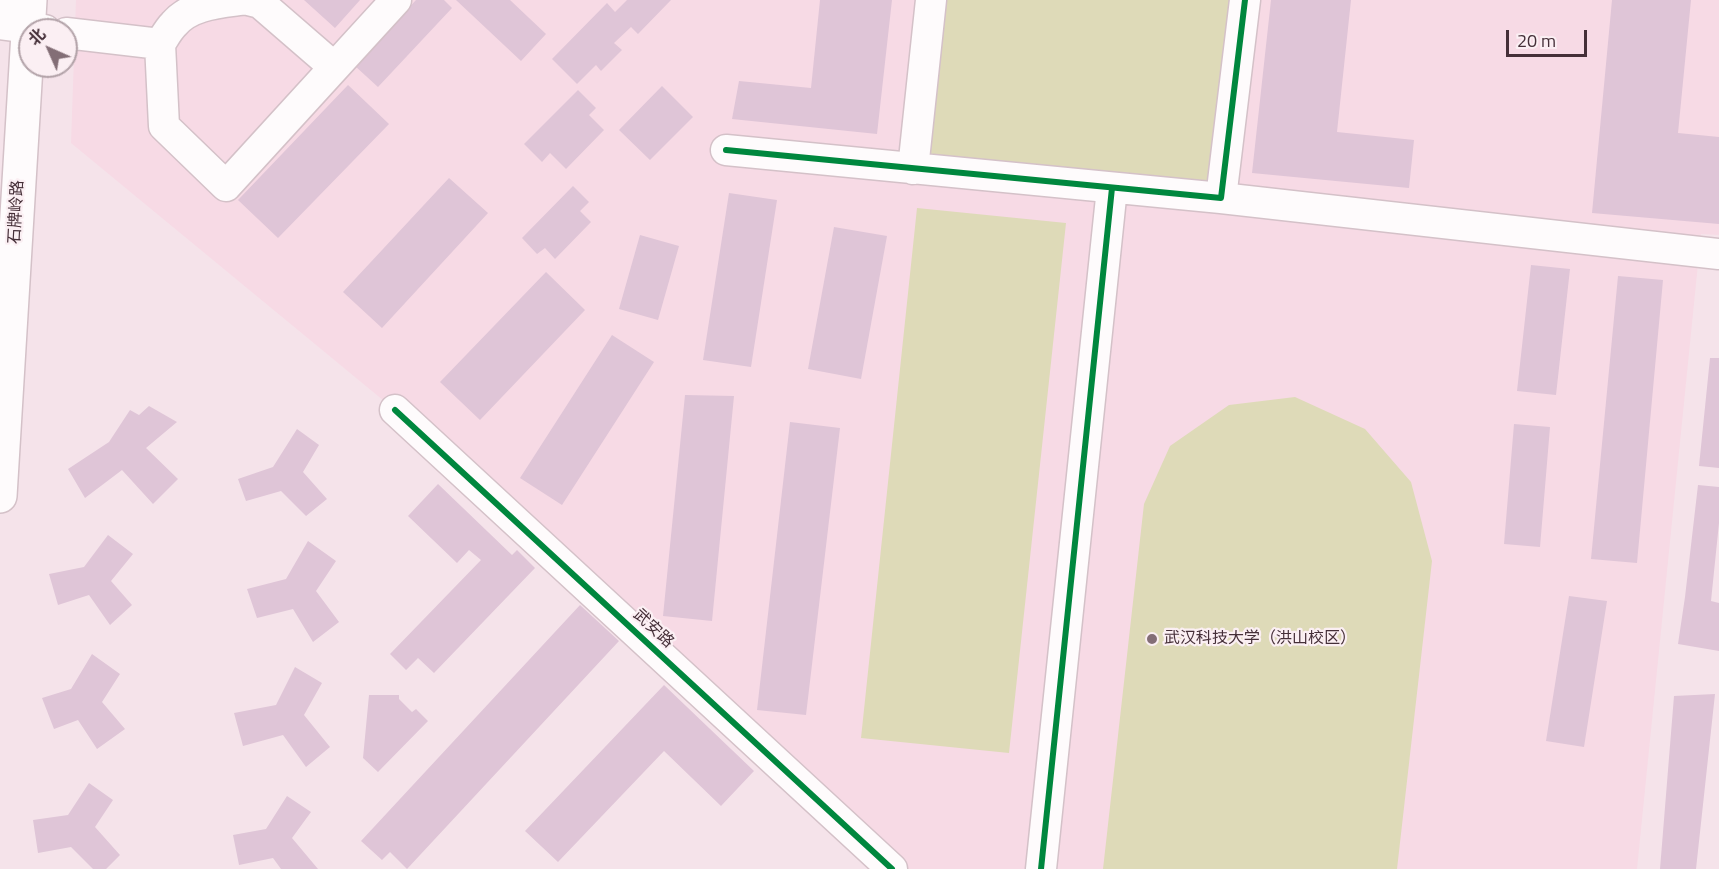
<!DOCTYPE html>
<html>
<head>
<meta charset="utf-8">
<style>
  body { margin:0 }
  #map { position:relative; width:1719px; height:869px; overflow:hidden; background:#f5e3ea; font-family:"Titillium Web","Noto Sans SC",sans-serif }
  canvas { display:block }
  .north { position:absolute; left:18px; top:18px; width:60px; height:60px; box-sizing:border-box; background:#fbeff3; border:2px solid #b2a2a8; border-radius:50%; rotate:315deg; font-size:16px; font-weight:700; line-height:24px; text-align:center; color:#452f38 }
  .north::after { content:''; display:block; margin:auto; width:21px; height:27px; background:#836e76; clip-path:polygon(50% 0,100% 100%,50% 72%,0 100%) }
  .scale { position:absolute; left:1506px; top:30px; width:81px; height:27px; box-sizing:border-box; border:3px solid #452f38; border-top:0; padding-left:8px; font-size:18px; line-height:21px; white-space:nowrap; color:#452f38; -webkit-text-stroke:4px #fbeff3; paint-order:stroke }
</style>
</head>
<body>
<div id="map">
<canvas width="1719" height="869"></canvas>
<div class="north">北</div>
<div class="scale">20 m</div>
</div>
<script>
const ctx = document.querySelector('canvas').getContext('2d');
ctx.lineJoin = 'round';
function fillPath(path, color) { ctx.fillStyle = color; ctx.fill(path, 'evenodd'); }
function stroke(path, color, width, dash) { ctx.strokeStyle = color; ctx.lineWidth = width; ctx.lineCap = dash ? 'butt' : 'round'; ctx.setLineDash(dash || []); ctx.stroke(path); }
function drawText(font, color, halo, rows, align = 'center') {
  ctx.font = font + ' "Titillium Web","Noto Sans SC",sans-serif'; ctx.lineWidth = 4.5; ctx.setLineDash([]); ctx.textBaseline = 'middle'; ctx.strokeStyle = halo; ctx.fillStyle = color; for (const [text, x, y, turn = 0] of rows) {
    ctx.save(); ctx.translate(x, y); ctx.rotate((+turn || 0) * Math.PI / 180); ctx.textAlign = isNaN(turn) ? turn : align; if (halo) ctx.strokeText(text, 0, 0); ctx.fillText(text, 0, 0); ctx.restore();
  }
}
fillPath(new Path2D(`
  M76,0h1643v235l-18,-1 -64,635h-745l-497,-459 -324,-267z`), '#f7dae5');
fillPath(new Path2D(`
  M931,0h314l-24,198 -308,-29z
  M917,208l149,15 -57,530 -148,-15z
  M1295,397l70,32 46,53 21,79 -35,308h-294l41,-365 26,-58 59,-41z`), '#dedab8');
fillPath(new Path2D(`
  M304,0h56l-25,28z
  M416,0h28l8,8 -74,79 -23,-21z
  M456,0h54l36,34 -25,27z
  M627,0h44l-33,34 -7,-7 -17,16 8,7 -21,21 -5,-6 -19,19 -25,-25 55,-56 8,9z
  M820,0h72l-15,134 -145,-15 7,-38 72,7z
  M1271,0h80l-14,132 77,8 -5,48 -157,-15z
  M1612,0h79l-13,133 41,4v87l-127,-11z
  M348,85l41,39 -111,114 -40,-38z
  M662,86l31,31 -43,43 -31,-30z
  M578,90l18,18 -7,7 15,15 -38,39 -16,-16 -8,9 -18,-18z
  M449,178l39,35 -106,115 -39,-36z
  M573,186l16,16 -9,9 11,11 -36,37 -10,-11 -8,6 -15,-16z
  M729,193l48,7 -26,167 -48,-7z
  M834,227l53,9 -26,143 -53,-10z
  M640,235l39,11 -21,74 -39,-11z
  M1531,265l39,4 -14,126 -39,-4z
  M546,272l39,38 -105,110 -40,-38z
  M1618,276l45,4 -26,283 -46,-4z
  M612,335l42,27 -92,143 -42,-27z
  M1710,358h9v110l-20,-2z
  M685,395l49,1 -22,225 -49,-5z
  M149,406l28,16 -31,26 32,31 -25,25 -31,-34 -37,28 -17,-29 41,-27 21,-32 9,5z
  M790,422l50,6 -34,287 -49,-5z
  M1514,424l36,3 -10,120 -36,-3z
  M297,429l22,16 -16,27 24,27 -21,17 -25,-25 -35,10 -8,-22 35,-12z
  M438,484l74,71 5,-5 18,18 -101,105 -16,-15 -12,12 -16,-16 91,-94 -12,-10 -12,13 -49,-47z
  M1698,485l21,2v36l-8,78 8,2v48l-41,-7 7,-47z
  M108,535l25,19 -22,27 21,24 -22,20 -21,-30 -31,10 -9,-31 35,-7z
  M308,541l28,20 -20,30 23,31 -26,20 -20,-33 -36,9 -10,-29 39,-10z
  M1569,596l38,5 -23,146 -38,-6z
  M580,605l39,36 -212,228 -17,-17 -8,8 -21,-19z
  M92,654l28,20 -18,28 23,27 -28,20 -19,-29 -24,9 -12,-31 29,-9z
  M295,667l27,16 -18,32 26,32 -24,20 -23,-32 -40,11 -9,-33 42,-8z
  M664,685l90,86 -33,35 -57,-55 -106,111 -33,-31z
  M1715,694l-19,175h-36l14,-173z
  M369,695h30v4l13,13 4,-3 12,12 -50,51 -15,-14z
  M89,783l24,17 -18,27 25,28 -14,14h-13l-22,-22 -33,6 -5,-33 35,-5z
  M287,796l24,16 -19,26 26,31h-37l-8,-11 -34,7 -6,-30 33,-6z`), '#dfc5d7');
const street = new Path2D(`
  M248,0l12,3 74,64
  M0,24l45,6
  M66,33l94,11c4,-6 8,-14 14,-20 16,-19 44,-21 67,-24
  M160,44l4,82 62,60 170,-186
  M726,150l495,48 24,-198
  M913,169l18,-169
  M1221,198l498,56
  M395,410l497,459
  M1041,869l71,-681`);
const secondary = new Path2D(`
  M0,9l1,-9
  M0,496l30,-496`);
stroke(street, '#d4c1c8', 33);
stroke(secondary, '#d4c1c8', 36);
stroke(street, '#fefbfc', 30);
stroke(secondary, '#fefbfc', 33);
stroke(new Path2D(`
  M726,150l495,48 24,-198
  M395,410l497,459
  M1041,869l71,-681`), '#00873e', 6);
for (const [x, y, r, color] of [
  [1152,639,6,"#836e76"]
]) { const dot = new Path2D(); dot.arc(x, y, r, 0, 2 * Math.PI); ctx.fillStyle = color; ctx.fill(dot); stroke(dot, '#fbeff3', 2); }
drawText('16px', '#452f38', '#fbeff3', [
  ["石牌岭路",17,212,-87],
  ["武安路",653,629,43]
]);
drawText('16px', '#452f38', '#fbeff3', [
  ["武汉科技大学（洪山校区）",1164,639]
], 'left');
</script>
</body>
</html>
